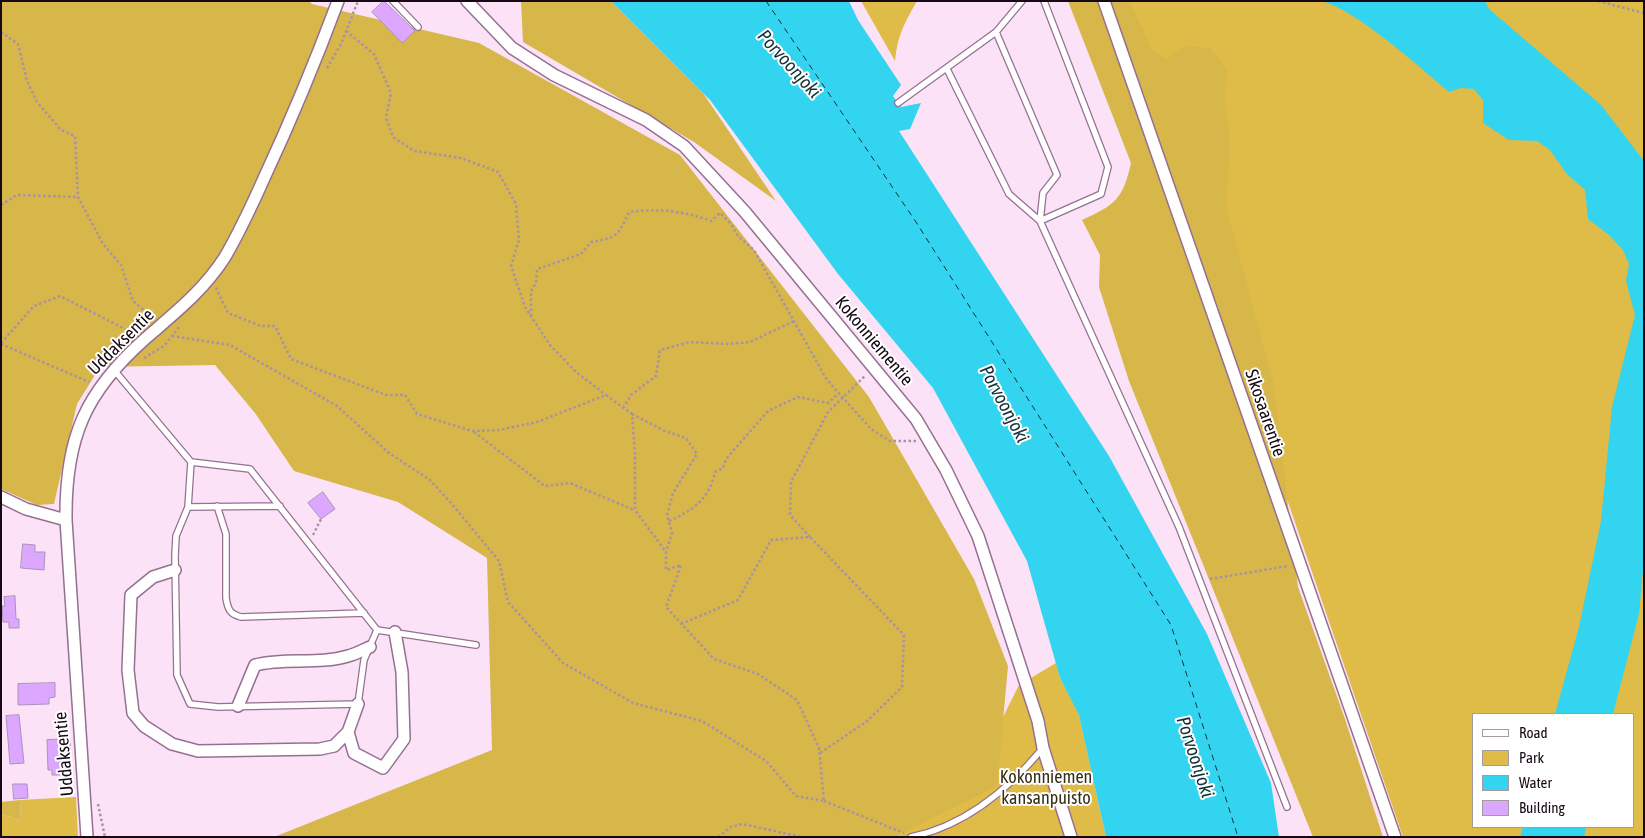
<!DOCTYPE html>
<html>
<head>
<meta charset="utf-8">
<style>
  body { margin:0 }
  #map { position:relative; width:1645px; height:838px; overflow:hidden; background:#fbe2f7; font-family:"Asap Condensed",sans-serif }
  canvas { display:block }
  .frame { position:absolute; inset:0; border:2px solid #160814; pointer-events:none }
  .legend { position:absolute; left:1472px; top:713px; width:162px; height:115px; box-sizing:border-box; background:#fff; border:1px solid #a29ca1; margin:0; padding:6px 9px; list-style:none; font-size:15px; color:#160814 }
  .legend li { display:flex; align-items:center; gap:10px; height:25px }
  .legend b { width:25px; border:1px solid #a29ca1 }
</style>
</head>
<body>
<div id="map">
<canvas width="1645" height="838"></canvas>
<div class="frame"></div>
<ul class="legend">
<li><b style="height:6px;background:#fff"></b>Road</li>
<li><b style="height:14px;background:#dfbb47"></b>Park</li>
<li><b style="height:14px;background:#33d4ef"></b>Water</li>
<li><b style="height:14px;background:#dca7fe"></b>Building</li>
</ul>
</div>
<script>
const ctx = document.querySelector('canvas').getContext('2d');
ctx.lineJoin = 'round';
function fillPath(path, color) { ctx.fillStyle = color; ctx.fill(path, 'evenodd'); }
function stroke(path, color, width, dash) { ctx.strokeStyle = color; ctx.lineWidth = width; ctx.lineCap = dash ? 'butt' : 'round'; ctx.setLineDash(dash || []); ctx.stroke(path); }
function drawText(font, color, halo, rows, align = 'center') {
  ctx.font = font + ' "Asap Condensed",sans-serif'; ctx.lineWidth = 4; ctx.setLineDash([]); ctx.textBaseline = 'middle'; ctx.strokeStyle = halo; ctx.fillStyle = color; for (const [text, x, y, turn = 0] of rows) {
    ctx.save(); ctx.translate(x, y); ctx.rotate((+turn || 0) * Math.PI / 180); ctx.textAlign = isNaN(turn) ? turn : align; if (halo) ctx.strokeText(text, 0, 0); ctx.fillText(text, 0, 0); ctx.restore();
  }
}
fillPath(new Path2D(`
  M861,1h56c-13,23 -19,33 -22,60z
  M1116,1h528v836h-241zM1474,714h160v113h-160z
  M1056,663l4,15 19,36 27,123h-208l102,-100 2,-18 17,-34z
  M76,797l2,40h-77v-23l20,6 -1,-20z`), '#dfbb47');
fillPath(new Path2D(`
  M1,1h308l3,3 167,39 201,112 189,242 105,182 34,87 -11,120 -95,47 -4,4h-624l218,-87 -5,-192 -89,-56 -104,-31 -39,-58 -40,-48 -115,2 -23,37 -23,100 -17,1 -36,-16z
  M521,1h90l92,92 73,108 -82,-59 -171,-100z
  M1068,1h61l23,49 14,10 19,-14 25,2 17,22 -3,27 6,45 -4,65 47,175 25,205 47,132 38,118h-70l-184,-456 -30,-94 1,-32 -18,-35c33,-15 41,-21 49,-57z
  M20,800l1,20 -20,-6v-12z`), '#d7b64a');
fillPath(new Path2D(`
  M611,1h238l9,19 43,65 -8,11 8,11 20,-4 -11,26 -11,2 210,325 98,178 64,149 8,54h-173l-27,-122 -19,-37 -33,-117 -94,-173 -95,-114 -128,-174z
  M1321,1h164l4,8 112,96 43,56v397l-5,56 -26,100h-58l24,-87 22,-106 11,-114 23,-92 -9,-34 3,-17 -6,-14 -14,-15 -21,-16 -3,-29 -19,-17 -16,-23 -13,-9 -28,-1 -26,-17v-23l-9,-11 -13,-1 -12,4c-27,-23 -95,-84 -128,-91z
  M1523,827h63l-2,10h-64z`), '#33d4ef');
stroke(new Path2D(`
  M766,1l150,221 255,403 67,212`), '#133238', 1, [6, 5]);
const building = new Path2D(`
  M384,1l31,30 -13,12 -30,-31z
  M323,492l12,17 -14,10 -13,-16z
  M23,544l12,1v7h10l-1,18 -23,-2z
  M15,596l1,23h3v9h-10v-6h-6l-1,-16h3l-1,-9z
  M55,683v14l-6,1v6l-31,1v-21z
  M19,715l5,48 -14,1 -4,-48z
  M70,739l1,31h-3l1,5h-17v-5h-4l-1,-30z
  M13,784h14l1,14 -14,1z`);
fillPath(building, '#dca7fe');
stroke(building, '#aa92bb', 1);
const lane = new Path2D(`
  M393,1l25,26
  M996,32l61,143 -14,18 -3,28
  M947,69l62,125 31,27 139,306 108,280
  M898,103l98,-71 26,-31
  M1040,221l61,-27 7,-27 -64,-166
  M114,370l77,92
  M191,462l59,7 127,161 -13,30 -6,44 -140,3 -28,-3 -13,-29 -2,-119 1,-20 12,-29z
  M217,506l9,28v64c2,12 4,16 15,19l123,-4
  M188,507l92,-1
  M377,630l99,15
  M911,837c54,-11 97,-47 132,-89`);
const street = new Path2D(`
  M467,1l45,47 42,27 92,45 38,26 61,66 171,207 30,51 32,66 60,185 5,27 28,89
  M1104,1l291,836
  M1,497l25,12 40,11
  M175,570l-22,7 -22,18 -3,75 5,43 11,13 28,18 26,7 122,-2 14,-3 14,-14
  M358,704l-10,28 6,21 29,15 21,-29 -2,-67 -7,-40
  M238,706l17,-41c30,-8 63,0 93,-9 8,-2 15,-6 22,-9
  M87,837l-21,-317c-1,-82 19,-128 80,-182 30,-26 57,-47 79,-81 15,-26 28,-54 40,-81 27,-58 51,-116 73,-175`);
stroke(lane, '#957090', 8);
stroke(street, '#957090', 14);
stroke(new Path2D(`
  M1598,1l46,12
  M346,31l28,23 17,39 -5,25 7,19 21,14 47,7 37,14 18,32 3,36 -8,26 14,41 25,38 26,27 30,23
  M1,32l17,12 9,37 10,21 24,28 14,6 3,61 25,47 18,21 12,36 20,17
  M327,68l14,-24 17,-43
  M1,205l16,-10 60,2
  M531,316v-25l5,-8 1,-14 44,-15 10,-12c26,-4 27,-6 38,-30 27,-4 56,-1 82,9l9,-8 11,11 7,12 16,14 73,130 44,49 19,12h27
  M172,336l58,9 107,61 52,47 41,27 21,23 48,58 9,41 55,61 70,40 69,18 64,40 30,35 28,5 -5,-53 -22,-48 -39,-26 -44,-15 -48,-52 15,-42 -15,5v-18l-31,-42v-56l-3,-40 -26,-19 -69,27 -38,8 -27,1 -55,-17 -12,-19h-19l-95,-36 -16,-33h-14l-33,-13 -12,-25
  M1,343l33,-37 26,-10 75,38
  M1,344l88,38
  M144,358l20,-12 15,-19
  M623,408l8,-13 25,-19 4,-26 30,-8 39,2 21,-2 44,-21
  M632,414l33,17 21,7 11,16 -24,39 -6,22 5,18 -6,19
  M474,432l71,54 25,-3 64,27
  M669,521c24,-11 40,-21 46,-49l8,-4 3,-9 42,-48 30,-14 30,6 11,-10
  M313,535l8,-16
  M810,537l-20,-22 1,-33 37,-70 37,-36
  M1210,579l78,-13
  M681,624l57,-24 33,-60 39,-3 94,98 -2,52 -36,35 -46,31
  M824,801l80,32
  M98,804l7,33
  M718,837l13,-10 11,-3 60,13`), '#a893a4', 2.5, [2.5, 2.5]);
stroke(lane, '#fff', 5.5);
stroke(street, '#fff', 11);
drawText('18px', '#160814', '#fff', [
  ["Kokonniementie",874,341,50],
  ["Uddaksentie",121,342,-45],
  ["Sikosaarentie",1265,413,71],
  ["Uddaksentie",64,754,-95]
]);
drawText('18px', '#362f18', '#fff', [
  ["Kokonniemen",1046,777],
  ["kansanpuisto",1046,798]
]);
drawText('italic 19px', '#133238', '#fff', [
  ["Porvoonjoki",789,64,48],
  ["Porvoonjoki",1004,404,62],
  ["Porvoonjoki",1195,757,72]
]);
</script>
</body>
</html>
